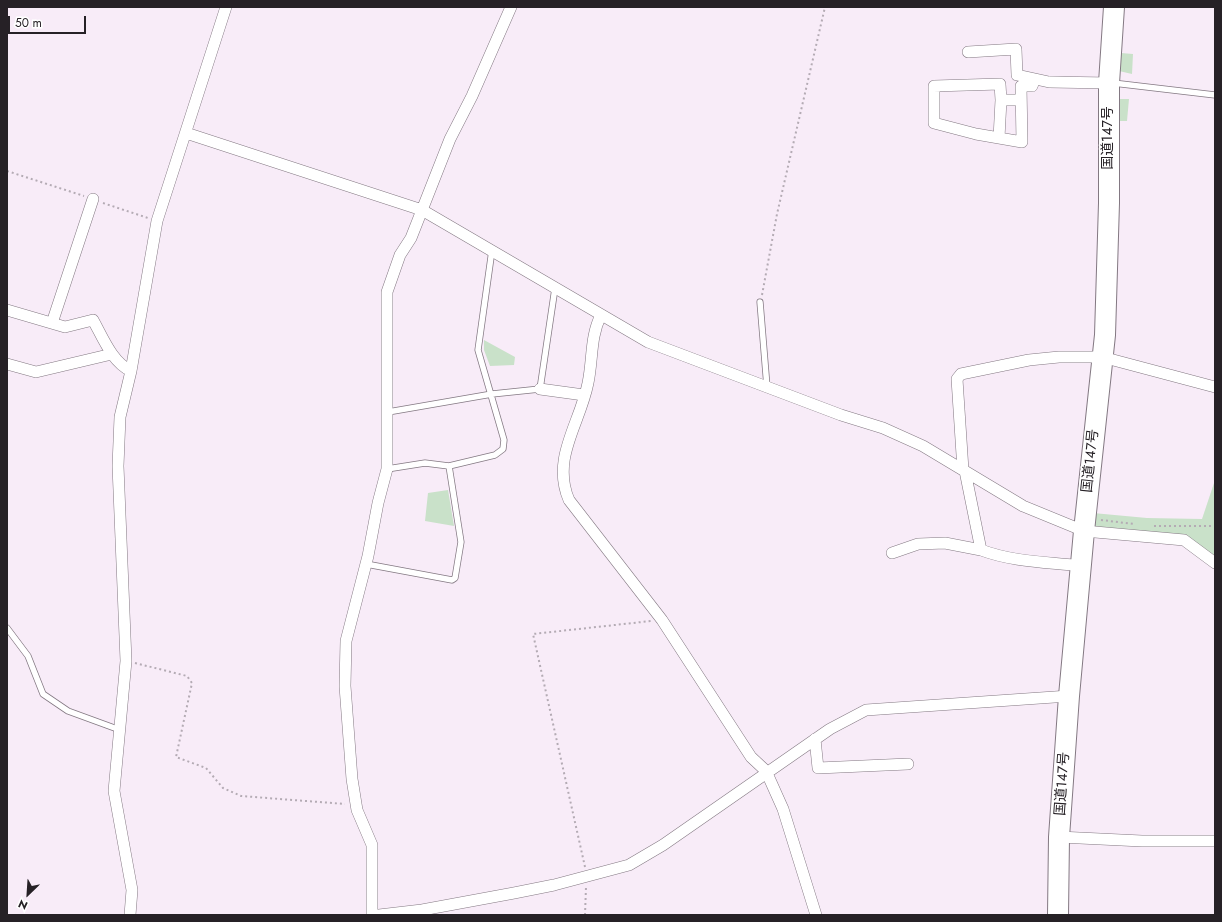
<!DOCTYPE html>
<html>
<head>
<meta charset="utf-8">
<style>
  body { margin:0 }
  #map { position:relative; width:1222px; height:922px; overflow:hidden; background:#f8ecf8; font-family:Jost,sans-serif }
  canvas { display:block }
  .frame { position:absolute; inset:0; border:8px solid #262126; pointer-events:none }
  .north { position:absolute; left:8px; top:874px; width:40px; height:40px; -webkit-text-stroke:3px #fff; paint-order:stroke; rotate:205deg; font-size:11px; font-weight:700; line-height:16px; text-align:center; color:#262126 }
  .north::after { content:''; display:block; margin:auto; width:14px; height:18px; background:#262126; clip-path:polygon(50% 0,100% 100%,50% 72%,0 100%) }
  .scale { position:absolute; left:8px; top:16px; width:78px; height:18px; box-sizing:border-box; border:2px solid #262126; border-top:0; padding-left:5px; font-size:12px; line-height:14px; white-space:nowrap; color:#262126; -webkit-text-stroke:3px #fff; paint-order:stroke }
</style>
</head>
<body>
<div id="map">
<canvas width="1222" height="922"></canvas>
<div class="frame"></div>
<div class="north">N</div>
<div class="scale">50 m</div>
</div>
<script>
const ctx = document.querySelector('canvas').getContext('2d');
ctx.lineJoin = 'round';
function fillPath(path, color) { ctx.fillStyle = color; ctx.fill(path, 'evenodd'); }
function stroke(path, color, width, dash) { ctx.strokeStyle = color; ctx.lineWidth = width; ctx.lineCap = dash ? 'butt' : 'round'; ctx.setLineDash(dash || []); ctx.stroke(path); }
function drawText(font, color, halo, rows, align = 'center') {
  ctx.font = font + ' Jost,"Noto Sans JP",sans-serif'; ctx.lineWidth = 3; ctx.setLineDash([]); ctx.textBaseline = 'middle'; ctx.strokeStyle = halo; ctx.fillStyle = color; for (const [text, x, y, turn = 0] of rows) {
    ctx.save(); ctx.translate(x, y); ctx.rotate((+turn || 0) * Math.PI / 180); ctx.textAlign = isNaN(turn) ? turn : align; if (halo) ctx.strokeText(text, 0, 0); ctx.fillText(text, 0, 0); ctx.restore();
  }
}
fillPath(new Path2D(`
  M1121,53l12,1 -1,20 -13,-3z
  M1117,99h12l-2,22h-10z
  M484,340l31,17 -1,8 -24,1 -6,-16z
  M1215,480v78l-32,-22 -91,-9 1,-14 54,5 55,1z
  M448,490l6,36 -29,-5 3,-28z`), '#c9e1c9');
const lane = new Path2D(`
  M1113,83l102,12
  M760,302l7,85
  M388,412l104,-18 48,-5 15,-101
  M387,469l38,-6 24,3 46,-11 8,-6 1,-9 -26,-90 14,-100
  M366,564l86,16 3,-2 6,-36 -12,-76
  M7,628l21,28 15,38 25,17 52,19`);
const street = new Path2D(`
  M968,52l48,-3 1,26 32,7 60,1
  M1021,100h-20l-1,-16 -66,2v37l42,11 46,8 -1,-56h11l3,-7
  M186,133l236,77 226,132 193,73 42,13 40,18 100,60 61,25 100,9 31,23
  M999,138l2,-38
  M7,310l58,17 28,-7c10,18 19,42 38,51
  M601,315c-11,22 -8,44 -13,68 -8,41 -37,75 -19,117l93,120 89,137 15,14 17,38 33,106
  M52,323l41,-124
  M7,364l29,8 76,-18
  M540,389l44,6
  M963,470l-6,-91 4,-5 68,-14 30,-3h43l113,30
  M981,550c32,12 66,12 100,16
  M892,553l26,-9 27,-1 36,7 -16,-79
  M815,739l3,29 90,-4
  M1059,837l83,4h73
  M130,915l2,-25 -18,-99 12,-130 -8,-195 2,-49 11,-46 26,-150 69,-214
  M372,915v-70l-15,-35 -5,-31 -7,-93 1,-45 22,-85 10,-53 9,-34v-177l13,-37 11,-17 39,-99 22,-43 39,-89
  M379,915l43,-5 92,-17 40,-8 75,-20 34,-20 167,-116 36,-19 203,-14`);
const highway = new Path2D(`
  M1058,915l1,-78 10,-141 15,-165 21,-196 4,-132v-120l5,-76`);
stroke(lane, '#837882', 7);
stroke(street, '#837882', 12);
stroke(highway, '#837882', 22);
stroke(new Path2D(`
  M7,171l77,25
  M103,203l45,15
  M762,295l15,-81 48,-207
  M1101,520l33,4
  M1154,526h61
  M135,663l52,13 5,7 -16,74 30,11 17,20 18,8 104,8
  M585,867l-52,-233 118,-13
  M585,915l1,-28`), '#b4abb4', 2, [2, 3]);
stroke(lane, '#fff', 5.5);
stroke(street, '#fff', 11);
stroke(highway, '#fff', 20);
drawText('14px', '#262126', '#fff', [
  ["国道147号",1109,138,-90],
  ["国道147号",1091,461,-84],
  ["国道147号",1063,784,-86]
]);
</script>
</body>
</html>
